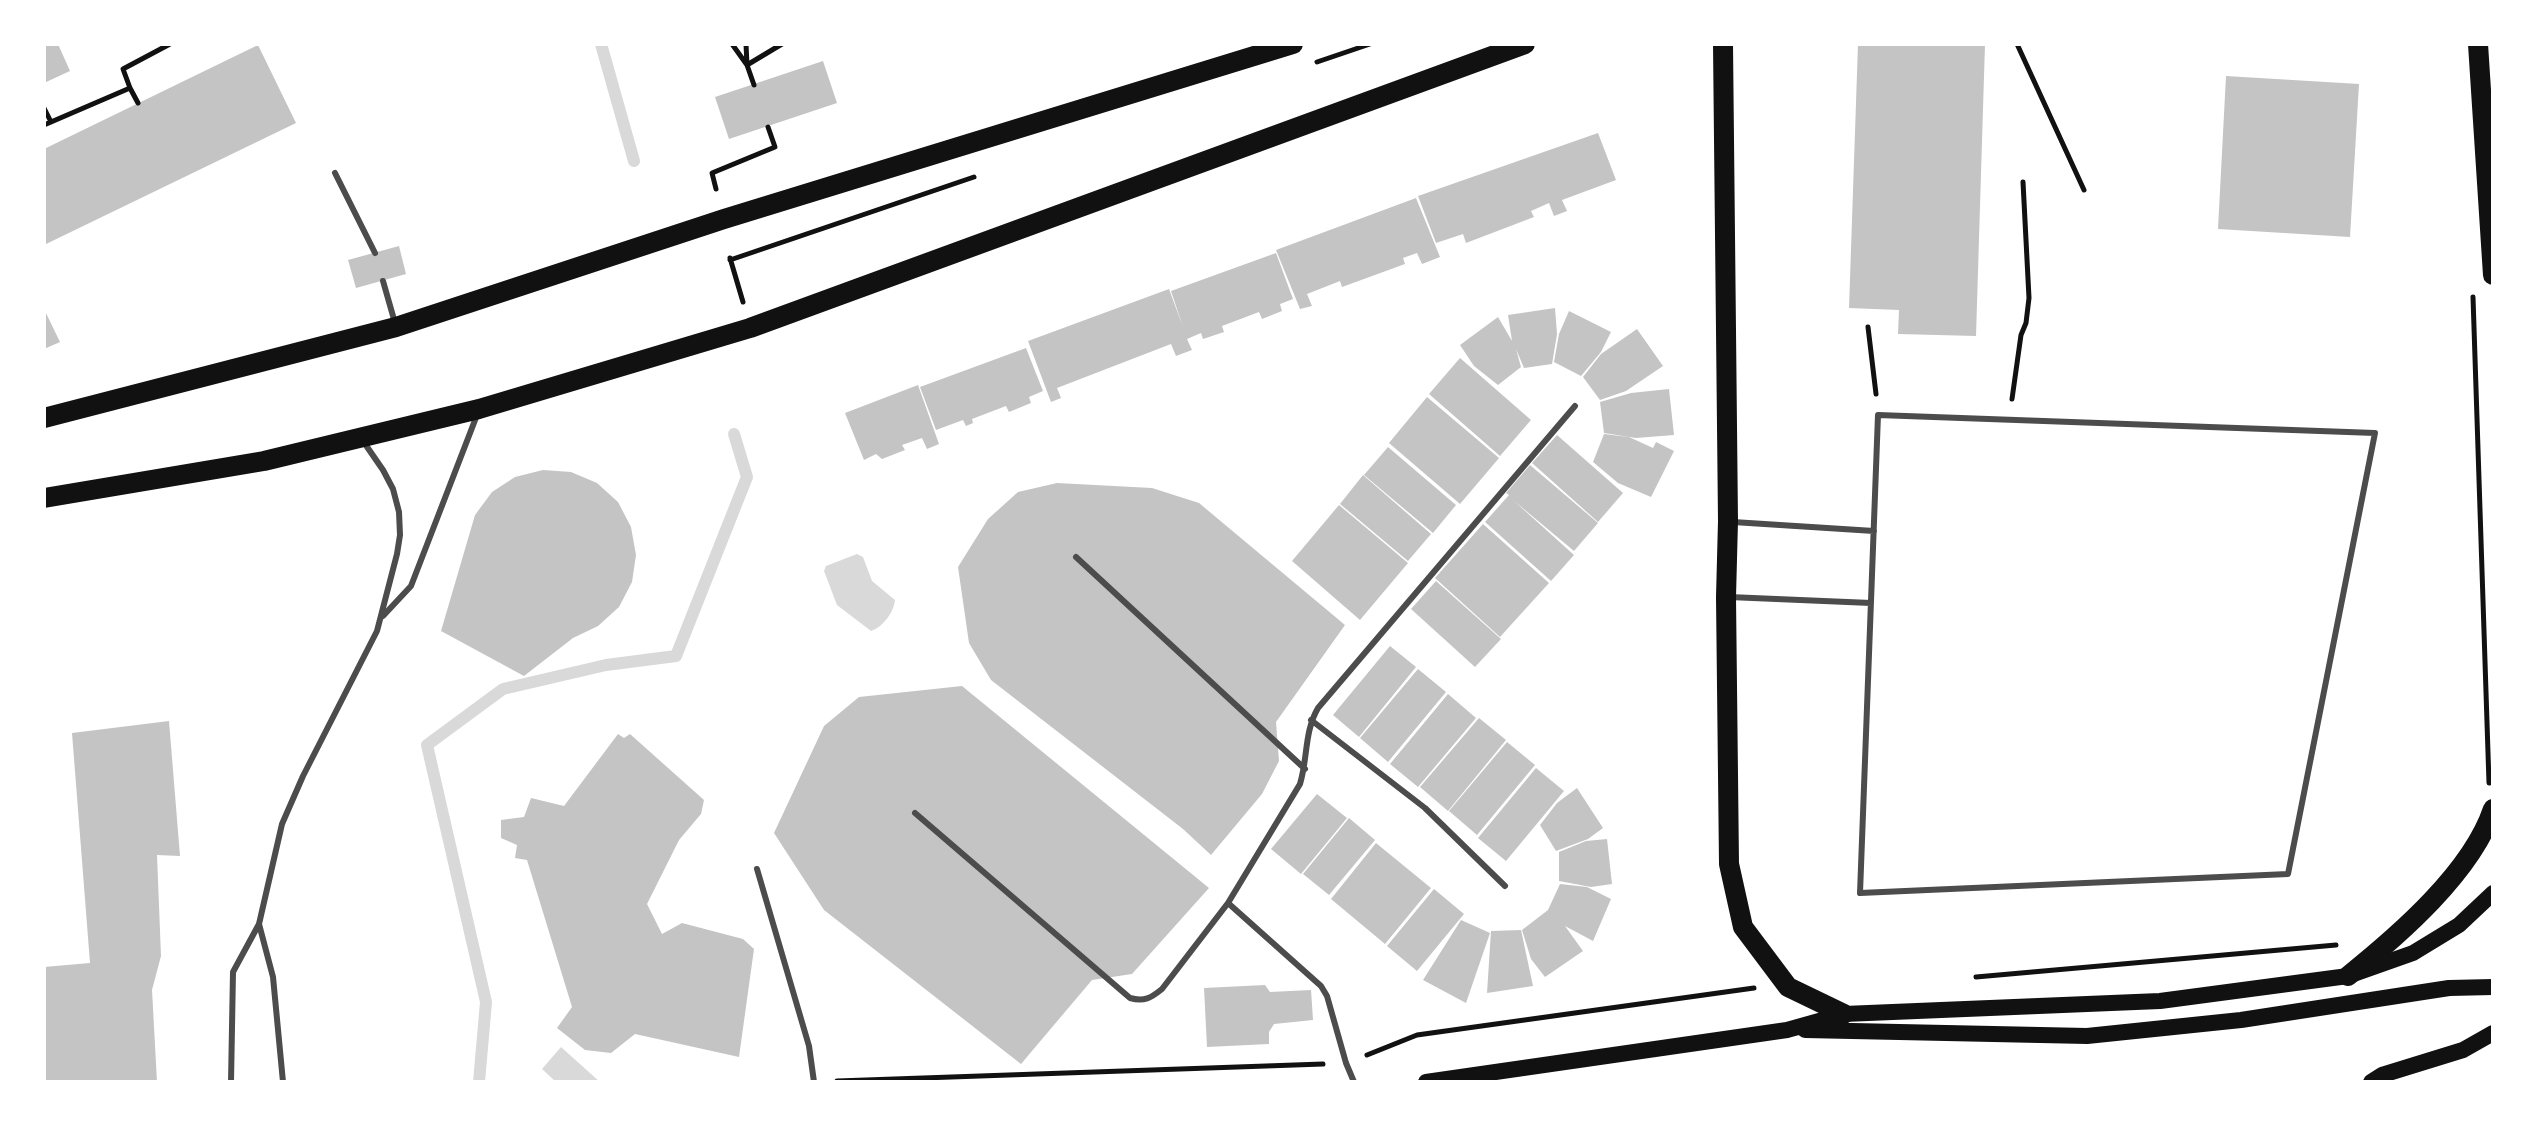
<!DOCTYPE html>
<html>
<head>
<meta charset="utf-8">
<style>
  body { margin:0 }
  #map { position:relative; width:2537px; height:1126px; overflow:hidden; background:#fff; font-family:"Asap Condensed",sans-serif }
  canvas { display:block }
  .frame { position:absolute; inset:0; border:46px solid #fff; pointer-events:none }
</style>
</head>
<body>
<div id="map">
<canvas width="2537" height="1126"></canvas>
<div class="frame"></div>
</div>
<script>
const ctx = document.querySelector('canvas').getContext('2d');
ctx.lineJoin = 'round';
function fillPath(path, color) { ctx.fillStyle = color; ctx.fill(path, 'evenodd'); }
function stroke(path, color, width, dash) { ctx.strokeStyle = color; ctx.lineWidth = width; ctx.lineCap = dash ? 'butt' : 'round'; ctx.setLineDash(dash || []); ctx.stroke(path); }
fillPath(new Path2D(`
  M857,554l6,3 9,24 23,19c-1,12 -12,27 -24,31l-34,-26 -13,-34 2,-5z
  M561,1047l39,35h-44l-14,-13z`), '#d9d9d9');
stroke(new Path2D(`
  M601,44l33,117
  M479,1082l7,-80 -59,-257 76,-56 103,-24 70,-9 71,-179 -13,-43`), '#d9d9d9', 12);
fillPath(new Path2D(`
  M44,44h14l12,27 -26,12z
  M1858,44h127l-9,292 -78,-2 1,-24 -50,-2z
  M258,45l38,78 -252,122v-96z
  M823,61l14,42 -108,36 -14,-42z
  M2226,76l133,8 -9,153 -132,-8z
  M1598,133l18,47 -54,20 5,11 -13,5 -5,-13 -18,8 3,6 -68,26 -3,-9 -27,9 -18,-47z
  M1416,198l24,59 -18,7 -5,-11 -14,5 2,6 -63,23 -2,-6 -33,13 5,12 -12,3 -24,-59z
  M399,246l7,28 -50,14 -8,-28z
  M1276,253l17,46 -13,5 2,7 -20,8 -3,-7 -37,14 2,6 -21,7 -2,-6 -14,6 5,11 -16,6 -5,-12 -114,44 4,10 -10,4 -23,-61 141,-52 14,38 -12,-36z
  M1555,308l2,26 -5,30 -28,4 -8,-19 5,18 -23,18 -24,-19 -14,-21 38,-28 14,24 -4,-26z
  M44,309l16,33 -16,7z
  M1569,311l42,21 -10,20 -20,24 -27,-14 5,-28z
  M1637,329l26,37 -37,25 -26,9 -17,-23 18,-23z
  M1026,348l17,43 -14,6 2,6 -22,9 -3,-6 -34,13 1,4 -7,3 -3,-6 -27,10 -16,-43z
  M1460,358l71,62 -31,36 -71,-62z
  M918,385l21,59 -12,5 -5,-11 -20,7 3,5 -23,9 -6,-5 -12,6 -19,-47z
  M1669,389l5,46 -38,3 -32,-5 -4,-31 31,-9z
  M1427,397l72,61 -39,46 -71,-61z
  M1604,434l25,3 24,11 3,-6 18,9 -23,46 -33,-14 -25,-21z
  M1557,435l66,58 -25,29 -66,-59z
  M1388,447l68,58 -23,28 -69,-58z
  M1530,465l68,58 -24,28 -61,-51 61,55 -23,26 -66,-59 24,-27 -3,-2z
  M543,470l28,2 26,11 21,19 13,25 5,28 -4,27 -13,25 -21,19 -25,12 -49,38 -83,-45 34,-116 17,-23 23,-15z
  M1363,475l68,59 -23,27 -68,-57z
  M1057,483l95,5 47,15 146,122 -69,97 3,39 -17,33 -51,61 -28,-26 -192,-149 -22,-37 -11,-76 30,-48 30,-27z
  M1339,505l69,58 -48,57 -68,-59z
  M1483,524l66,59 -49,54 -65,-59z
  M1436,581l65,58 -26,28 -64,-58z
  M1390,646l26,21 -57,70 -26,-22z
  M1418,669l28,23 -58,70 -28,-24z
  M962,686l247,202 -77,86 -40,6 -71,84 -197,-154 -50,-77 50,-107 35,-29z
  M1448,694l28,24 -58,69 -28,-23z
  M1479,718l27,22 -58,71 -28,-24z
  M169,721l11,135 -23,-1 4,101 -9,34 5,92h-113v-115l46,-4 -18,-230z
  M618,734l6,4 6,-4 74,66 -3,14 -22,26 -32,64 15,30 20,-11 61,16 11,10 -15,108 -104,-23 -24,19 -26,-3 -28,-22 15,-21 -45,-147 -12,-2 2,-13 -16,-7v-18l23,-3 7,-19 33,8z
  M1507,742l28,23 -58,70 -28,-24z
  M1536,768l28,23 -58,70 -28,-23z
  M1577,788l26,40 -15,11 -32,12 -16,-26 17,-22z
  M1317,794l30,24 -46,56 -30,-25z
  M1349,818l26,22 -46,55 -26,-21z
  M1607,839l5,45 -21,3 -32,-6v-29l27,-11z
  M1376,843l55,45 -46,56 -54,-45z
  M1560,884l27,3 24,12 -18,42 -28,-15 18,25 -38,26 -14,-18 -9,-29 26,-20z
  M1434,889l30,25 -47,57 -30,-25z
  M1461,920l29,13 -24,70 -43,-23z
  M1521,930l12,56 -46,7 4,-62z
  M1265,985l5,7 41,-2 2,30 -39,4 -5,8v12l-62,3 -3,-59z`), '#c4c4c4');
stroke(new Path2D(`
  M732,44l15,21 7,20
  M746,44l1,21 35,-21
  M2017,44l67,146
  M1317,62l53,-18
  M130,88l8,15
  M44,108l7,14
  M44,125l86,-37 -7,-19 47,-25
  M716,189l-4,-16 63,-26 -7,-20
  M730,258l13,44
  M730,260l244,-83
  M2473,297l16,486
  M1868,327l8,67
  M2012,399l9,-64 5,-12 3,-25 -6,-116
  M1976,977l360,-32
  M1367,1055l50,-20 337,-47
  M837,1081l486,-17`), '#111', 5);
stroke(new Path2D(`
  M335,173l40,80
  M383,281l12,42
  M1878,415l497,18 -87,441 -428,19z
  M1733,522l141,9
  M1076,557l229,212
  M1729,597l142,6
  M383,616l28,-30 66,-171
  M1311,720l114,88 80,78
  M915,813l215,185c14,4 21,0 32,-9l66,-86
  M757,869l52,177 5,36
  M259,924l14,53 10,105
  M231,1082l2,-110 26,-48 23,-100 21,-48 74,-145 20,-77 3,-19 -1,-23 -6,-23 -10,-19 -20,-29
  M1354,1082l-8,-19 -19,-67 -6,-10 -93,-83 72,-119c8,-26 4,-52 18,-76l257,-302`), '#4c4c4c', 6);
stroke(new Path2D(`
  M1805,1030l282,6 154,-16 208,-32 44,-1
  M1426,1082l361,-52 57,-16 316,-13 188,-25 65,-23 46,-28 34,-32
  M2371,1082l11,-7 81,-25 30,-17`), '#111', 16);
stroke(new Path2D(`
  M1723,44l5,477 -2,76 3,267 14,63 45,60 56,27
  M2478,44l15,231
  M44,418l352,-91 328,-108 569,-175
  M44,498l220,-37 215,-52 271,-81 775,-284
  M2348,976c51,-41 124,-104 145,-167`), '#111', 20);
</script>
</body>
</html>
